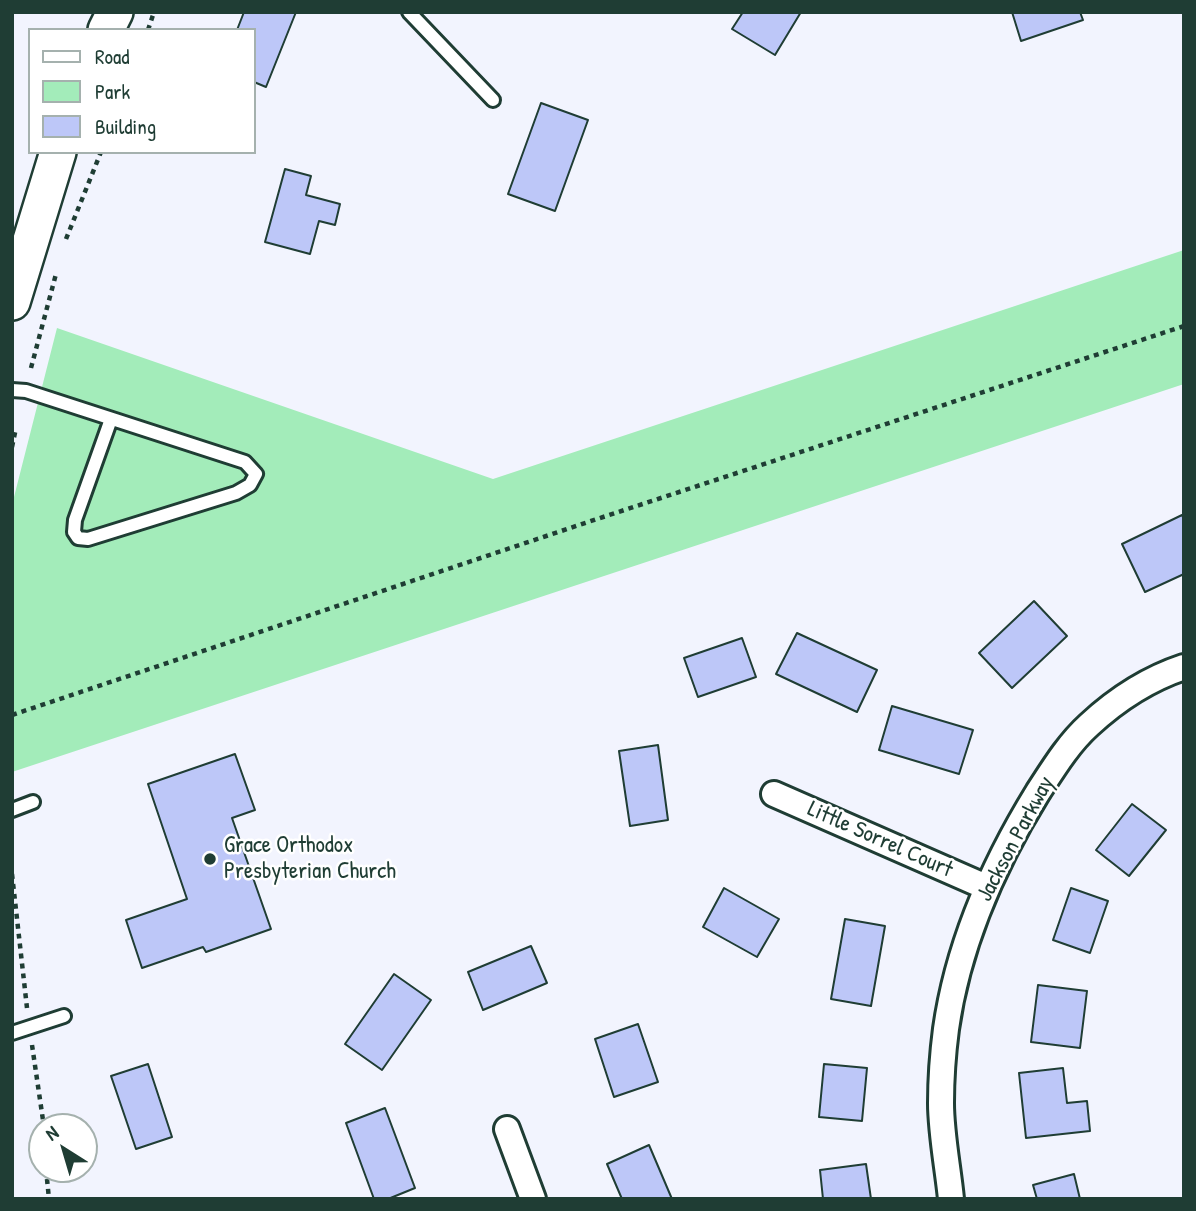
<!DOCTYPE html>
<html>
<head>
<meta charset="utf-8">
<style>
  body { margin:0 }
  #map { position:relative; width:1196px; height:1211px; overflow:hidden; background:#f2f4fe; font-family:"Patrick Hand",sans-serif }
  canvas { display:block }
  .frame { position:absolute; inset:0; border:14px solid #1f3d34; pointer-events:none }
  .legend { position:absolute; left:28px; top:28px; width:228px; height:126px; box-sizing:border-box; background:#fff; border:2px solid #a5b1ae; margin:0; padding:9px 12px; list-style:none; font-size:21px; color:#1f3d34 }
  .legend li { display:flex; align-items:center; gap:14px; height:35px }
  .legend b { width:35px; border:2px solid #a5b1ae }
  .north { position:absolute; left:28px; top:1113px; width:70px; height:70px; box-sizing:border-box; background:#fff; border:2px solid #a5b1ae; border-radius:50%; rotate:323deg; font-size:19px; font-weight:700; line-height:28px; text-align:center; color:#1f3d34 }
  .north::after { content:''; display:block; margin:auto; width:24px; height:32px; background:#1f3d34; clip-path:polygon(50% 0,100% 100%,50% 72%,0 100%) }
</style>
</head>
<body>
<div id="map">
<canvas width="1196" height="1211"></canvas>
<div class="frame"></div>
<ul class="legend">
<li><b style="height:9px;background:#fff"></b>Road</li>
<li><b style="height:19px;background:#a3ecba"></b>Park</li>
<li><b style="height:19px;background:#bdc7f8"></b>Building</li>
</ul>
<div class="north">N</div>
</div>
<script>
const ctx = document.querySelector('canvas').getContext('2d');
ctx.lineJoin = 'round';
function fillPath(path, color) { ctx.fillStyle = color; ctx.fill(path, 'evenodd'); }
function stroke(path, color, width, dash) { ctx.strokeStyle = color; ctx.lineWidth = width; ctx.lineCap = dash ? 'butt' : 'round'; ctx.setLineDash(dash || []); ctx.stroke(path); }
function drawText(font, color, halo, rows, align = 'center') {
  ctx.font = font + ' "Patrick Hand",sans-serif'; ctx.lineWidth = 5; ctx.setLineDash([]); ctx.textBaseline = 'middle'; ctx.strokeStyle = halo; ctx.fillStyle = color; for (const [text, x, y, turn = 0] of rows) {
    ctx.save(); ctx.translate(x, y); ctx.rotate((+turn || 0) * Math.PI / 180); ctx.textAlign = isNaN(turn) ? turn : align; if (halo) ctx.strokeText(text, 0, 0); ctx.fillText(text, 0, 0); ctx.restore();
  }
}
fillPath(new Path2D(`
  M1184,250v134l-1172,388 2,-275 43,-169 436,151z`), '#a3ecba');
const building = new Path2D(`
  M244,12h52l-30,75 -12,-5v-52h-17z
  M743,12h58l-26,43 -43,-26z
  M1012,12h68l3,8 -62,21z
  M541,103l47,17 -33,91 -47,-17z
  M285,169l26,7 -5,19 34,9 -5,21 -16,-4 -9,33 -45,-12z
  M1182,515l2,5v54l-39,18 -23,-48z
  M1034,601l33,35 -55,52 -33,-35z
  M797,633l80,37 -20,42 -81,-38z
  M742,638l14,39 -58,20 -14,-39z
  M892,706l81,24 -14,44 -80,-24z
  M658,745l10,75 -38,6 -11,-75z
  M235,754l20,56 -23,8 39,111 -65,23 -3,-5 -61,21 -16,-48 61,-21 -39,-115z
  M1132,804l34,26 -37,46 -33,-26z
  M724,888l55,31 -22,38 -54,-30z
  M1071,888l37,13 -18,52 -37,-13z
  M845,919l40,7 -14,80 -40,-7z
  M531,946l16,37 -64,27 -15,-38z
  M394,974l37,26 -49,70 -37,-26z
  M1038,985l49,6 -7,57 -49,-6z
  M638,1024l20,58 -44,15 -19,-58z
  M148,1064l24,73 -36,12 -25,-73z
  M824,1064l43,4 -5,53 -43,-4z
  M1063,1068l4,35 20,-2 3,30 -64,7 -7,-65z
  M385,1108l30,80 -27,11h-14l-28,-76z
  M649,1145l23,54h-50l-15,-35z
  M866,1164l5,35h-48l-3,-29z
  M1074,1174l6,25h-43l-4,-14z`);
fillPath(building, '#bdc7f8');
stroke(building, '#1f3d34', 2);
const service = new Path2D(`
  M409,12l84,88
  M12,390l14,1 219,71 11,12 -6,11 -14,8 -148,46 -10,-1 -4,-6 1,-12 36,-101
  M12,810l21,-8
  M12,1033l52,-17`);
const minor = new Path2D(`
  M774,794l212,93
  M507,1129l26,70
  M951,1199c-3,-31 -10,-65 -10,-96 0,-23 2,-51 5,-74 12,-85 47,-164 92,-237 15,-23 30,-48 51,-67 28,-26 59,-46 95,-58`);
const secondary = new Path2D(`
  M106,30l9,-18
  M12,302l46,-150`);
stroke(service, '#1f3d34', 18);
stroke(minor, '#1f3d34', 30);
stroke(secondary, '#1f3d34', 40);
stroke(new Path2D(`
  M148,30l6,-18
  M66,239l35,-87
  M31,368l25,-94
  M12,447l4,-19
  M12,715l585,-196 587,-193
  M12,874l15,134
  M32,1045l12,82
  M46,1169l3,30`), '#1f3d34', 4.5, [5, 5]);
stroke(service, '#fff', 12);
stroke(minor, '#fff', 24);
stroke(secondary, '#fff', 35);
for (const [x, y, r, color] of [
  [210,859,7,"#1f3d34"]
]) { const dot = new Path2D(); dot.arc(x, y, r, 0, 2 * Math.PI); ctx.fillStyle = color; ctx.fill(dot); stroke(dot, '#fff', 2.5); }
drawText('23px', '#1f3d34', '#fff', [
  ["Jackson Parkway",1016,839,-62],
  ["Little Sorrel Court",880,840,24]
]);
drawText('23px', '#1f3d34', '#fff', [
  ["Grace Orthodox",224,846],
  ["Presbyterian Church",224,872]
], 'left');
</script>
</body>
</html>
